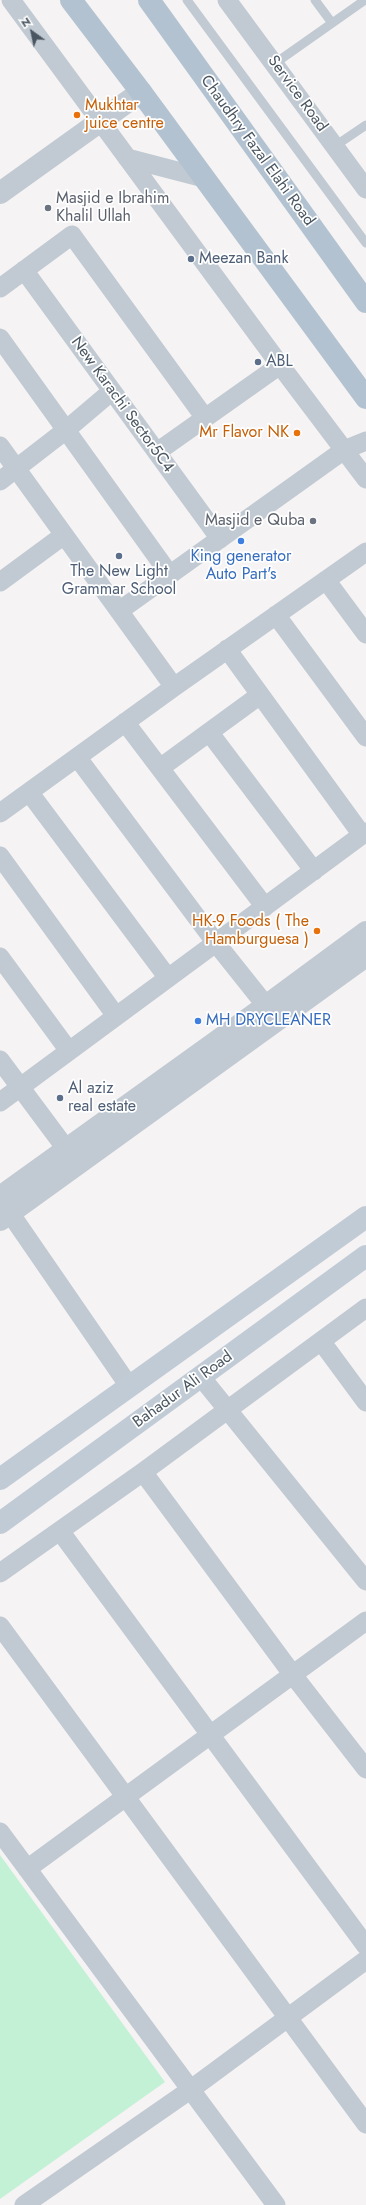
<!DOCTYPE html>
<html>
<head>
<meta charset="utf-8">
<style>
  body { margin:0 }
  #map { position:relative; width:366px; height:2205px; overflow:hidden; background:#f5f3f3; font-family:Jost,sans-serif }
  canvas { display:block }
  .north { position:absolute; left:12px; top:12px; width:40px; height:40px; -webkit-text-stroke:3px #fff; paint-order:stroke; rotate:327deg; font-size:11px; font-weight:700; line-height:16px; text-align:center; color:#4a5661 }
  .north::after { content:''; display:block; margin:auto; width:14px; height:18px; background:#4a5661; clip-path:polygon(50% 0,100% 100%,50% 72%,0 100%) }
</style>
</head>
<body>
<div id="map">
<canvas width="366" height="2205"></canvas>
<div class="north">N</div>
</div>
<script>
const ctx = document.querySelector('canvas').getContext('2d');
ctx.lineJoin = 'round';
function fillPath(path, color) { ctx.fillStyle = color; ctx.fill(path, 'evenodd'); }
function stroke(path, color, width, dash) { ctx.strokeStyle = color; ctx.lineWidth = width; ctx.lineCap = dash ? 'butt' : 'round'; ctx.setLineDash(dash || []); ctx.stroke(path); }
function drawText(font, color, halo, rows, align = 'center') {
  ctx.font = font + ' Jost,sans-serif'; ctx.lineWidth = 3.5; ctx.setLineDash([]); ctx.textBaseline = 'middle'; ctx.strokeStyle = halo; ctx.fillStyle = color; for (const [text, x, y, turn = 0] of rows) {
    ctx.save(); ctx.translate(x, y); ctx.rotate((+turn || 0) * Math.PI / 180); ctx.textAlign = isNaN(turn) ? turn : align; if (halo) ctx.strokeText(text, 0, 0); ctx.fillText(text, 0, 0); ctx.restore();
  }
}
fillPath(new Path2D(`
  M0,1855l165,227 -165,117z`), '#c3f1d5');
stroke(new Path2D(`
  M187,0l179,243
  M315,0l17,23
  M274,64l91,-64
  M335,146l31,-21`), '#c1cad2', 9);
stroke(new Path2D(`
  M11,0l269,365 86,114
  M227,0l139,189
  M127,158l77,20
  M24,270l196,269
  M0,288l72,-53 133,183
  M0,338l170,237
  M0,446l174,241
  M157,452l123,-87
  M0,481l66,-51 46,-39
  M326,580l40,54
  M0,582l64,-47
  M119,611l225,-161 22,-9
  M276,615l90,122
  M227,649l135,186
  M125,722l140,185
  M209,732l105,139
  M77,757l139,186 59,74
  M160,768l100,-73
  M29,792l139,186
  M0,813l174,-126 192,-135
  M0,856l116,160
  M0,957l69,94
  M0,1060l67,90
  M0,1102l366,-270
  M10,1213l119,173
  M321,1341l45,61
  M201,1377l165,204
  M143,1472l150,203 73,94
  M60,1531l306,415
  M0,1573l143,-101 223,-164
  M0,1626l366,498
  M0,1832l276,373
  M27,1869l339,-248
  M24,2205l166,-115 176,-130`), '#c1cad2', 19);
stroke(new Path2D(`
  M0,193l141,-101
  M0,1197l266,-191 100,-74
  M0,1220l366,-264`), '#c1cad2', 22);
stroke(new Path2D(`
  M0,1479l366,-262
  M0,1523l366,-267`), '#c1cbd6', 22);
stroke(new Path2D(`
  M71,0l70,92 225,306
  M149,0l217,302`), '#b3c2d1', 22);
for (const [x, y, r, color] of [
  [77,115,4,"#e8710a"],
  [48,208,4,"#6b7280"],
  [191,259,4,"#5c6f8a"],
  [258,362,4,"#5c6f8a"],
  [297,433,4,"#e8710a"],
  [313,521,4,"#6b7280"],
  [241,541,4,"#3f7fe0"],
  [119,556,4,"#5c6f8a"],
  [317,931,4,"#e8710a"],
  [198,1021,4,"#3f7fe0"],
  [60,1098,4,"#5c6f8a"]
]) { const dot = new Path2D(); dot.arc(x, y, r, 0, 2 * Math.PI); ctx.fillStyle = color; ctx.fill(dot); stroke(dot, '#fff', 1.5); }
drawText('16px', '#4a5661', '#fff', [
  ["Service Road",297,94,54],
  ["Chaudhry Fazal Elahi Road",257,151,54],
  ["New Karachi Sector5C4",122,405,54],
  ["Bahadur Ali Road",183,1390,-36]
]);
drawText('16px', '#c56008', '#fff', [
  ["Mukhtar",85,106,"left"],
  ["juice centre",85,124,"left"],
  ["Mr Flavor NK",289,433],
  ["HK-9 Foods ( The",309,922],
  ["Hamburguesa )",309,940]
], 'right');
drawText('16px', '#5b616d', '#fff', [
  ["Masjid e Ibrahim",56,199],
  ["Khalil Ullah",56,217],
  ["Masjid e Quba",305,521,"right"]
], 'left');
drawText('16px', '#4e5e75', '#fff', [
  ["Meezan Bank",199,259],
  ["ABL",266,362],
  ["The New Light",119,572,"center"],
  ["Grammar School",119,590,"center"],
  ["Al aziz",68,1089],
  ["real estate",68,1107]
], 'left');
drawText('16px', '#366cbe', '#fff', [
  ["King generator",241,557],
  ["Auto Part's",241,575],
  ["MH DRYCLEANER",206,1021,"left"]
]);
</script>
</body>
</html>
